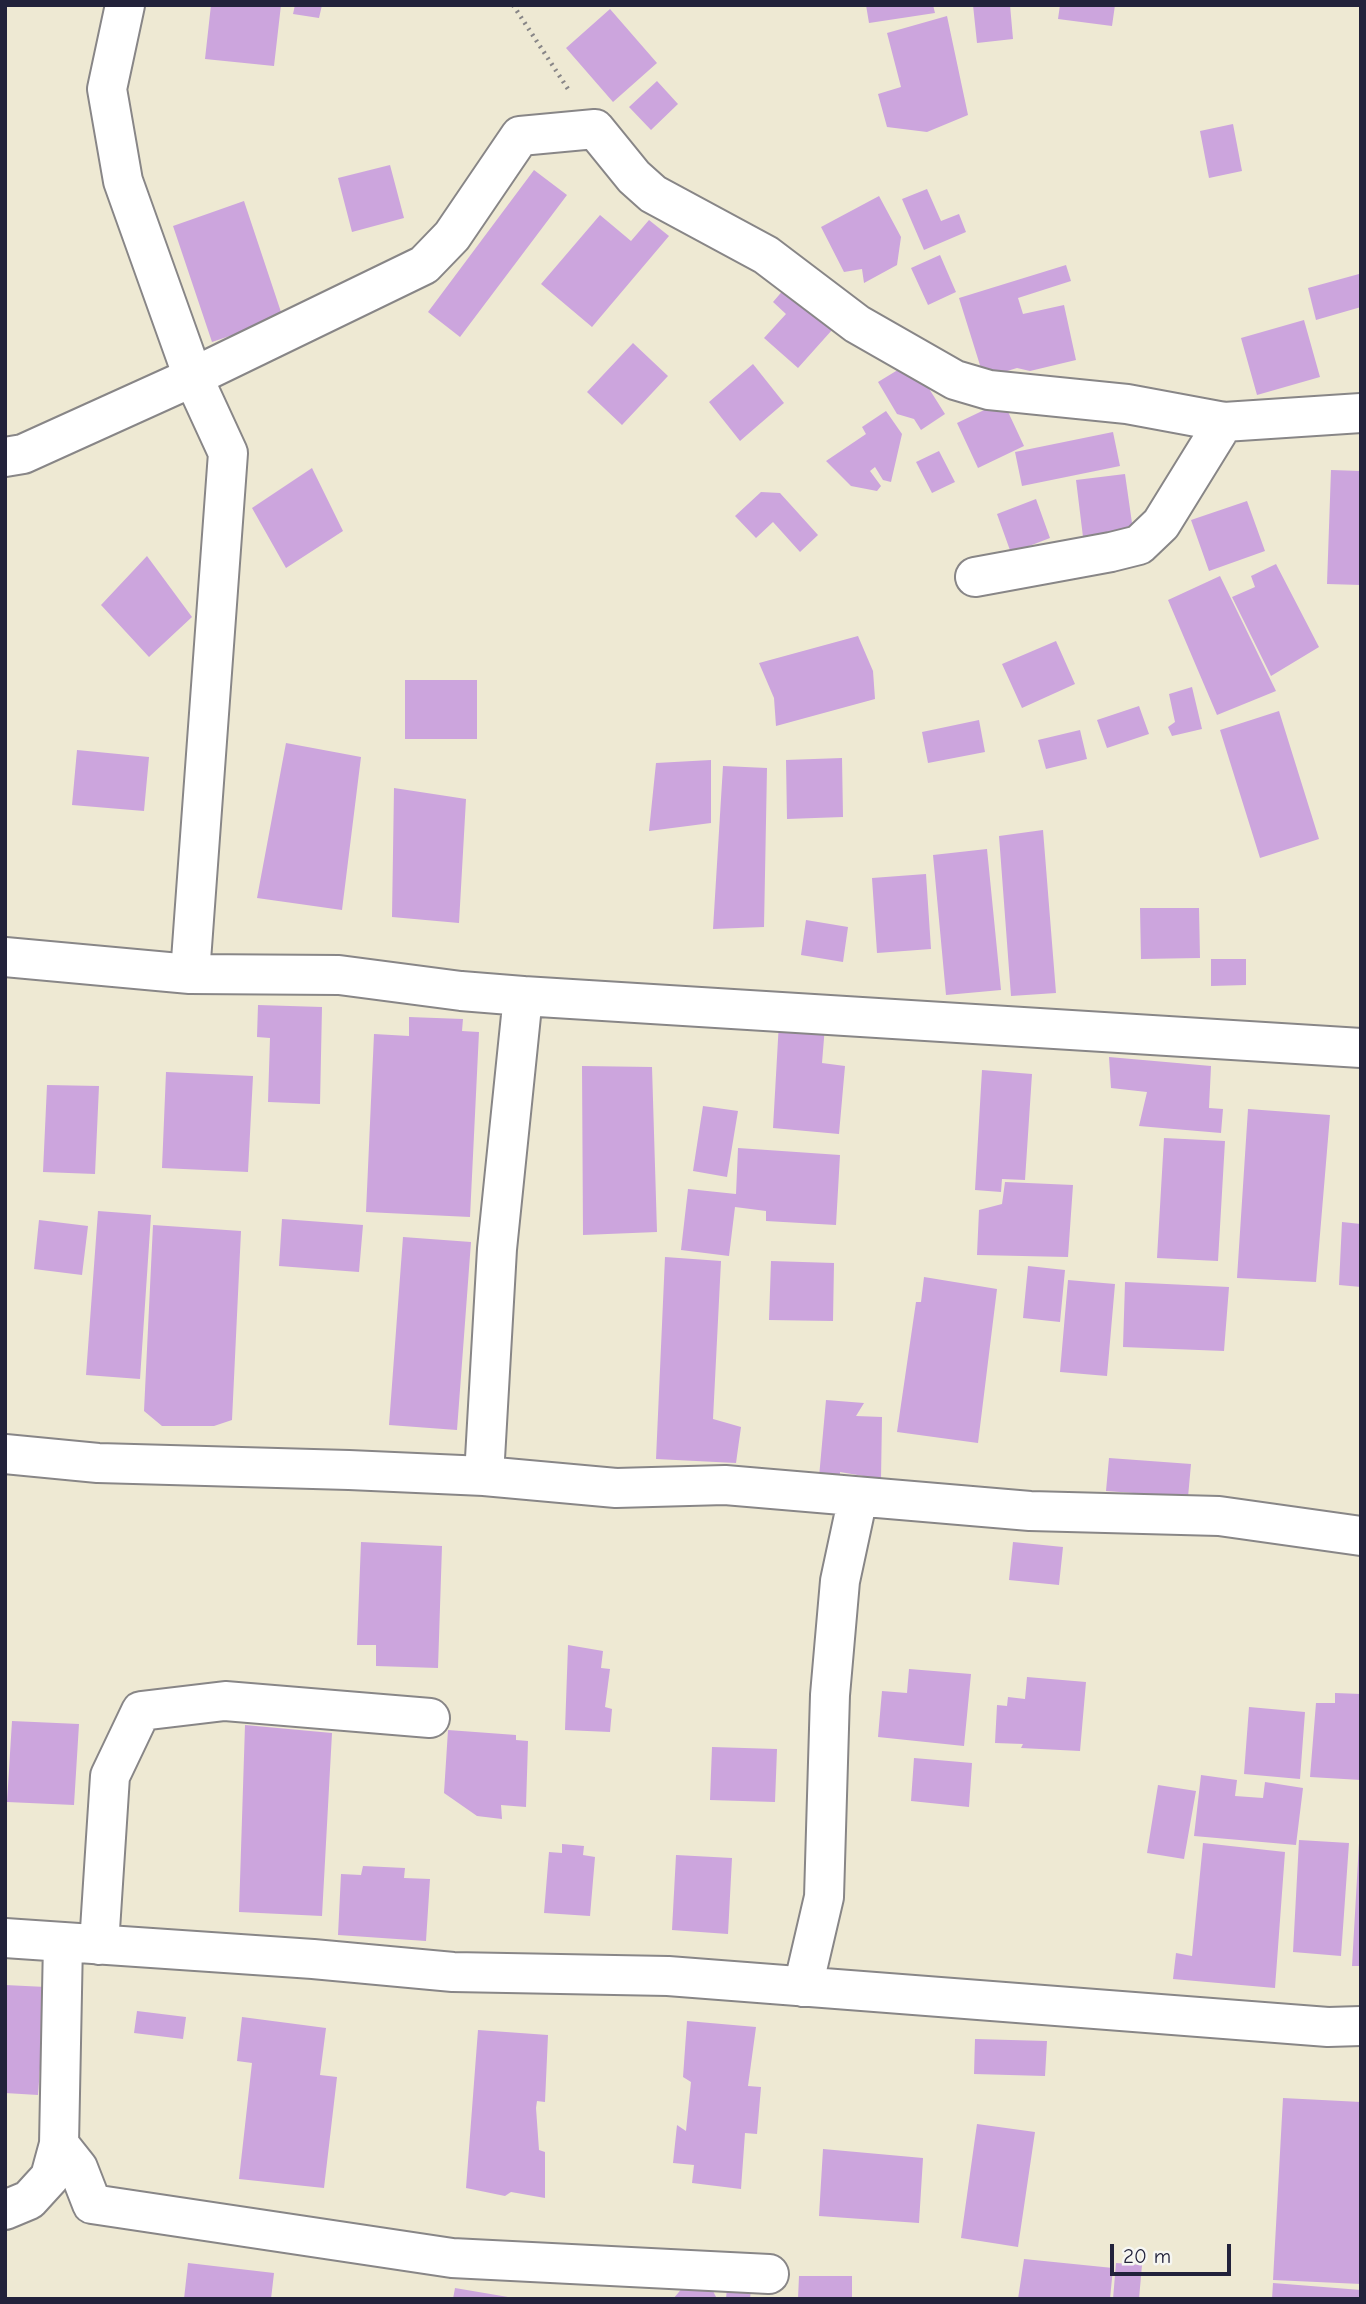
<!DOCTYPE html>
<html>
<head>
<meta charset="utf-8">
<style>
  body { margin:0 }
  #map { position:relative; width:1366px; height:2304px; overflow:hidden; background:#eee9d3; font-family:"Comic Neue",sans-serif }
  canvas { display:block }
  .frame { position:absolute; inset:0; border:7px solid #22223b; pointer-events:none }
  .scale { position:absolute; left:1110px; top:2244px; width:121px; height:32px; box-sizing:border-box; border:4px solid #22223b; border-top:0; padding-left:9px; font-size:21px; line-height:24px; white-space:nowrap; color:#22223b; -webkit-text-stroke:5px #f6f6f2; paint-order:stroke }
</style>
</head>
<body>
<div id="map">
<canvas width="1366" height="2304"></canvas>
<div class="frame"></div>
<div class="scale">20 m</div>
</div>
<script>
const ctx = document.querySelector('canvas').getContext('2d');
ctx.lineJoin = 'round';
function fillPath(path, color) { ctx.fillStyle = color; ctx.fill(path, 'evenodd'); }
function stroke(path, color, width, dash) { ctx.strokeStyle = color; ctx.lineWidth = width; ctx.lineCap = dash ? 'butt' : 'round'; ctx.setLineDash(dash || []); ctx.stroke(path); }
fillPath(new Path2D(`
  M211,5h70l-7,61 -69,-7z
  M295,5h27l-3,13 -26,-4z
  M866,5h67l2,8 -66,10z
  M973,5h37l3,34 -36,4z
  M1060,5h55l-3,21 -54,-7z
  M610,9l47,54 -44,39 -47,-54z
  M947,16l21,99 -41,17 -40,-5 -9,-33 23,-7 -14,-54z
  M657,81l21,23 -27,26 -22,-23z
  M1233,124l9,47 -33,7 -9,-47z
  M390,165l14,53 -52,14 -14,-54z
  M534,170l33,25 -107,142 -32,-25z
  M927,189l14,32 18,-7 7,18 -42,18 -22,-51z
  M879,196l22,41 -4,28 -33,18 -2,-14 -18,3 -23,-45z
  M244,201l39,117 -71,24 -39,-116z
  M600,215l31,26 18,-21 20,16 -77,91 -51,-43z
  M940,255l16,37 -28,13 -17,-37z
  M1066,265l5,16 -53,17 5,16 41,-9 12,55 -46,11 -13,-3 -33,10 -25,-80z
  M1359,274l2,33 -45,13 -8,-32z
  M785,288l47,42 -34,38 -34,-30 22,-24 -13,-12z
  M1304,320l16,57 -63,18 -16,-57z
  M633,343l35,33 -46,49 -35,-33z
  M753,364l31,39 -44,38 -31,-39z
  M901,368l20,8 24,38 -24,16 -7,-11 -17,-5 -19,-32z
  M1003,401l21,45 -46,22 -21,-45z
  M886,411l16,23 -11,48 -8,-2 -8,-13 -5,4 11,15 -4,5 -26,-5 -25,-25 40,-27 -4,-7z
  M1113,432l7,34 -98,20 -7,-34z
  M939,451l16,31 -23,11 -16,-31z
  M312,468l31,63 -57,37 -34,-60z
  M1331,470l30,1v114l-34,-1z
  M1125,474l8,56 -50,7 -7,-57z
  M761,492l19,1 38,42 -18,17 -27,-30 -17,16 -21,-22z
  M1036,499l14,39 -39,15 -14,-39z
  M1247,501l18,50 -56,20 -18,-51z
  M147,556l45,61 -43,40 -48,-52z
  M1276,564l43,83 -48,29 -39,-79 23,-10 -4,-11z
  M1220,576l56,115 -59,24 -49,-115z
  M858,636l15,35 2,28 -99,27 -2,-28 -15,-35z
  M1056,641l19,43 -53,24 -20,-44z
  M405,680h72v59h-72z
  M1192,687l10,42 -30,7 -4,-9 7,-5 -6,-28z
  M1139,706l10,28 -42,14 -10,-28z
  M1279,711l40,128 -59,19 -40,-128z
  M979,720l6,32 -57,11 -6,-31z
  M1080,730l7,29 -41,10 -8,-29z
  M286,743l75,14 -19,153 -85,-12z
  M77,750l72,7 -5,54 -72,-6z
  M842,758l1,59 -56,2 -1,-59z
  M711,760v63l-62,8 7,-68z
  M723,766l44,2 -3,159 -51,2z
  M394,788l72,11 -7,124 -67,-6z
  M1043,830l13,163 -45,3 -12,-160z
  M987,849l14,141 -55,5 -13,-140z
  M926,874l5,75 -54,4 -5,-75z
  M1140,908h59l1,50 -59,1z
  M806,920l42,7 -5,35 -42,-7z
  M1211,959h35v26l-35,1z
  M258,1005l64,2 -2,97 -52,-2 2,-64 -13,-1z
  M409,1017l54,2 -1,12 17,1 -9,185 -104,-5 8,-178 35,2z
  M779,1022l46,4 -3,37 23,3 -6,68 -66,-6z
  M1109,1057l102,9 -2,42 14,1 -2,24 -82,-7 8,-34 -36,-4z
  M582,1066l70,1 5,165 -74,3z
  M982,1070l50,4 -7,106 -23,-1 -1,13 -26,-2z
  M166,1072l87,4 -5,96 -86,-4z
  M47,1085l52,1 -4,88 -52,-2z
  M703,1106l35,5 -11,66 -34,-6z
  M1248,1109l82,6 -14,167 -79,-4z
  M1164,1138l61,3 -7,120 -61,-3z
  M738,1148l102,7 -4,70 -70,-4v-10l-31,-4 -6,49 -48,-6 7,-61 48,5z
  M1005,1182l68,3 -5,72 -91,-2 2,-45 23,-6z
  M98,1211l53,4 -11,164 -54,-4z
  M282,1219l81,6 -4,47 -80,-6z
  M39,1220l49,6 -6,49 -48,-6z
  M1342,1222l19,2v63l-22,-2z
  M153,1225l88,6 -9,189 -18,6h-52l-18,-15z
  M403,1237l68,5 -14,188 -68,-5z
  M665,1257l56,4 -8,158 28,8 -5,36 -80,-4z
  M771,1261l63,2 -1,58 -64,-1z
  M1028,1266l37,4 -5,52 -37,-4z
  M924,1277l73,12 -19,154 -81,-11 19,-130h5z
  M1068,1280l47,4 -8,92 -47,-4z
  M1125,1282l104,5 -5,64 -101,-4z
  M826,1400l38,3 -8,13 26,1 -1,62 -41,-7v6l-21,-1z
  M1109,1458l82,6 -3,33 -82,-6z
  M361,1542l81,4 -4,122 -62,-2v-21h-19z
  M1013,1542l50,5 -4,38 -50,-5z
  M568,1645l35,6 -2,17 9,1 -5,38 7,2 -2,23 -45,-2z
  M909,1669l62,5 -7,72 -86,-9 4,-46 25,2z
  M1027,1677l59,5 -6,69 -59,-3 2,-4 -28,-1 2,-38 10,1 1,-9 17,2z
  M1335,1693l26,1v86l-51,-3 6,-74h19z
  M1249,1707l56,5 -5,67 -56,-5z
  M12,1721l67,3 -5,81 -67,-3z
  M245,1725l87,8 -10,183 -83,-4z
  M448,1730l68,5v5l12,1 -2,66 -25,-2 1,14 -25,-3 -33,-23z
  M712,1747l65,2 -2,53 -65,-2z
  M914,1758l58,5 -3,44 -58,-6z
  M1201,1775l36,5 -2,16 28,2 2,-16 38,6 -7,57 -102,-9z
  M1158,1785l38,6 -12,68 -37,-6z
  M1299,1840l50,3 -8,113 -48,-4z
  M1203,1843l82,9 -10,136 -102,-9 3,-26 16,3z
  M1359,1843h2v123h-9z
  M562,1844l22,2 -1,9 12,2 -5,59 -46,-3 5,-61 13,1z
  M676,1855l56,3 -4,76 -56,-4z
  M363,1866l42,2 -1,10 26,1 -4,62 -88,-6 3,-61 20,1z
  M5,1985l41,2 -8,108 -33,-2z
  M137,2011l49,6 -3,22 -49,-6z
  M242,2017l84,11 -6,47 17,2 -13,111 -85,-9 13,-116 -15,-2z
  M687,2021l69,6 -8,59 13,1 -4,47 -12,-1 -4,56 -49,-6 2,-18 -21,-2 4,-38 9,6 5,-49 -8,-5z
  M478,2030l70,5 -3,67 -8,-1 -1,7 3,42 6,2v46l-34,-6 -6,4 -39,-8z
  M975,2039l72,2 -2,35 -71,-2z
  M1283,2098l78,4v182l-88,-4z
  M977,2124l58,8 -17,115 -57,-9z
  M823,2149l100,9 -4,65 -100,-7z
  M1024,2259l89,9 -3,31h-92z
  M188,2263l86,10 -3,26h-87z
  M1116,2263l26,2 -3,34h-26z
  M799,2276h53v23h-54z
  M709,2283l8,16h-44l11,-13z
  M1273,2283l88,7v9h-89z
  M727,2287l24,2 -1,10h-24z
  M455,2288l53,9v2h-55z`), '#cca5dd');
const street = new Path2D(`
  M125,5l-18,84 16,92 70,196 35,76 -38,521
  M5,457l18,-3 170,-77 231,-112 28,-29 68,-100 75,-7 39,48 19,17 113,61 91,69 98,56 34,10 138,14 97,18 137,-9
  M975,577l136,-25 28,-7 22,-21 63,-102
  M5,957l185,17 149,1 122,16 62,5 838,52
  M5,1454l93,9 251,7 135,6 132,12 109,-3 305,26 189,5 142,20
  M484,1476l13,-227 26,-253
  M5,1938l308,21 140,13 215,4 660,51 33,-1
  M99,1945l11,-169 31,-65 84,-10 205,17
  M803,1987l21,-90 6,-202 10,-114 18,-84
  M59,2144l19,24 14,36 360,54 317,16
  M5,2210l24,-10 21,-23 9,-33 4,-202`);
stroke(street, '#888687', 42);
stroke(new Path2D(`
  M513,5l57,87`), '#888687', 4.5, [2, 5]);
stroke(street, '#fff', 38);
</script>
</body>
</html>
